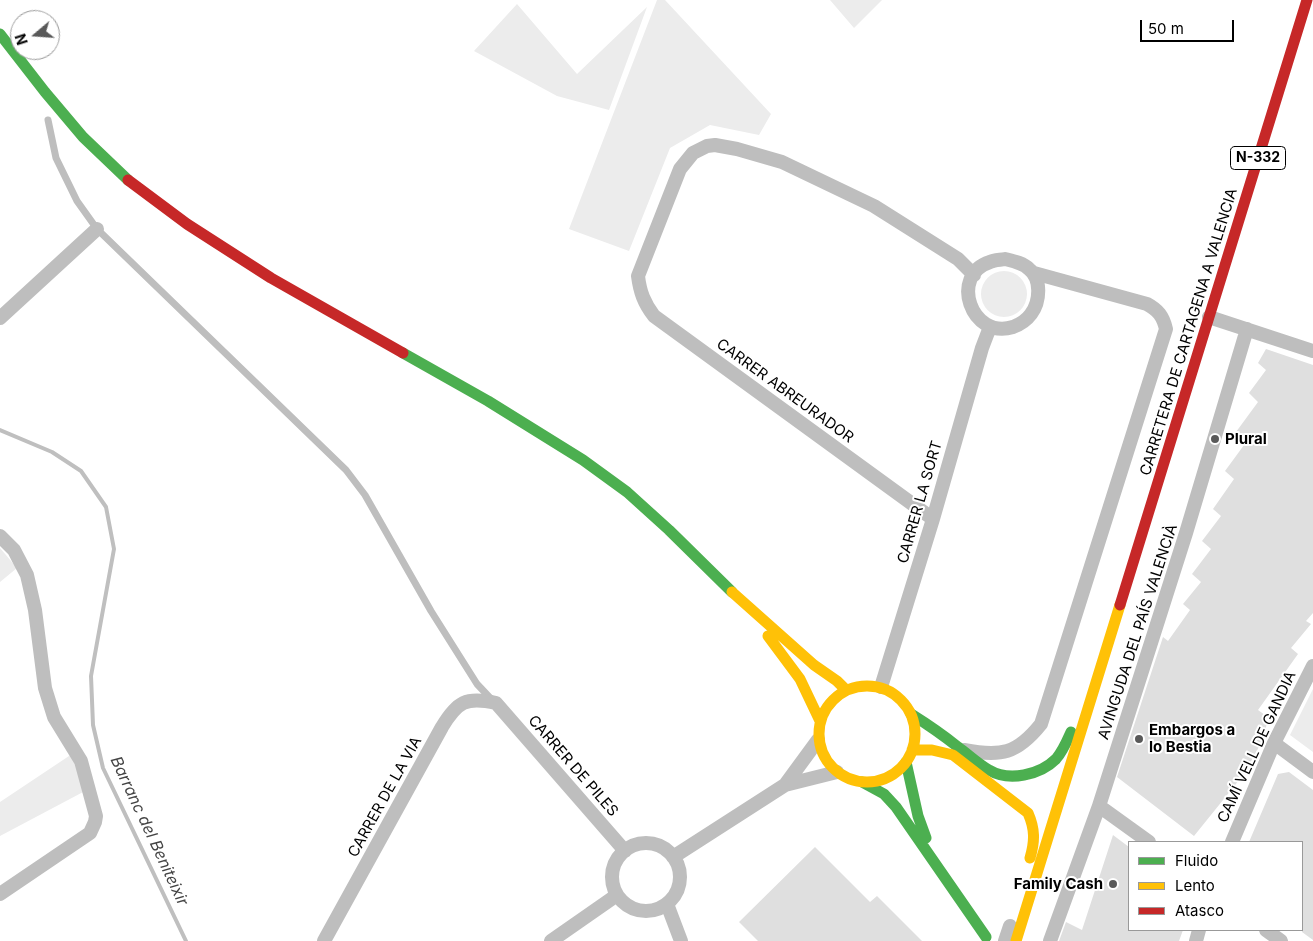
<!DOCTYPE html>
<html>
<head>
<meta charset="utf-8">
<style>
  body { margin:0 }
  #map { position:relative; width:1313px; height:941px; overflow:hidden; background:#fff; font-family:Inter,sans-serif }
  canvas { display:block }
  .legend { position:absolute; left:1128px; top:841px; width:175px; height:90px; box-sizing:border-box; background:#fff; border:1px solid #999; margin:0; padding:6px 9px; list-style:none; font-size:15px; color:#000 }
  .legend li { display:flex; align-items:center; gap:10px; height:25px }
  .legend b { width:25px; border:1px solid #999 }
  .north { position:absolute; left:10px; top:10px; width:50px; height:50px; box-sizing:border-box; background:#fff; border:1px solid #999; border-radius:50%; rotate:252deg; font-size:14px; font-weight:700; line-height:20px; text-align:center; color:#000 }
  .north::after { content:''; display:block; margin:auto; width:18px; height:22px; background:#595959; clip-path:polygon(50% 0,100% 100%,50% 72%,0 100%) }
  .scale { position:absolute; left:1140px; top:20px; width:94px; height:22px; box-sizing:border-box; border:2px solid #000; border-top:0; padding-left:6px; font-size:15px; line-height:18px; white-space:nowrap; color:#000; -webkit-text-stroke:4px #fff; paint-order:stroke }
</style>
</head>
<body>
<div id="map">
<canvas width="1313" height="941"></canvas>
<ul class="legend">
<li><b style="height:6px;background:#4caf50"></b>Fluido</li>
<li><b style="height:6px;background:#ffc107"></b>Lento</li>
<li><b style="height:6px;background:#c62828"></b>Atasco</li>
</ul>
<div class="north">N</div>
<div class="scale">50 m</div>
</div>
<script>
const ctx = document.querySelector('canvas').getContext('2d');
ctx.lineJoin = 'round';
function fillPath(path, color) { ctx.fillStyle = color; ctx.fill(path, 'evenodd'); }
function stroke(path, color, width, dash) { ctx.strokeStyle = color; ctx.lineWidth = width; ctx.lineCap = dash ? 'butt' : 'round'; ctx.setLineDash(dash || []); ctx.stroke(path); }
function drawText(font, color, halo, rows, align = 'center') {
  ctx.font = font + ' Inter,sans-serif'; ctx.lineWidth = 4; ctx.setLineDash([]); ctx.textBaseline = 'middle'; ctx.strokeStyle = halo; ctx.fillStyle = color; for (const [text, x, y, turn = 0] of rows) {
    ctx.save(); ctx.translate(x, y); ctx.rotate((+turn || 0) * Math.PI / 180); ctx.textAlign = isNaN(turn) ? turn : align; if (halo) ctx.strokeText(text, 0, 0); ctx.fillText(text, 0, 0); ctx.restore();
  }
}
fillPath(new Path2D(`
  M657,0h8l106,114 -12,21 -49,-10 -40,23 -41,103 -60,-22z
  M830,0h52l-28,28z
  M517,4l60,70 70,-67 -38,103 -52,-14 -83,-45z
  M981 294a23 23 0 1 1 46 0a23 23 0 1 1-46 0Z
  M0,548l17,20 -17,14z
  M1313,689v63l-23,-17z
  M72,754l13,37 -85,45v-34z`), '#ececec');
stroke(new Path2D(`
  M0,430l52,22 29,19 25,36 8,42 -23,127 2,49 10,43 83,173`), '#bfbfbf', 4);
fillPath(new Path2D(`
  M1266,349l47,16v248l-7,8 5,3 -20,24 7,6 -40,56 11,8 -9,27 -16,29 -50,62 -77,-59 46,-140 5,4 22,-31 -7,-6 18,-22 -9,-8 19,-25 -9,-8 19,-25 -8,-7 21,-30 -9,-8 22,-30 -11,-9 22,-30 -9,-9 17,-23 -8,-7z
  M1289,772l24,18v150l-11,-8v-90h-53l29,-68z
  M1113,835l16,12v83h54l-4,11h-120l7,-19 16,8z
  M815,847l55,55 7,-6 45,45h-164l-19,-19z`), '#dfdfdf');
stroke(new Path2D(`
  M48,120l8,38 21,43 20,28 249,241 19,25 66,116 46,73 16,17`), '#bebebe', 7);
stroke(new Path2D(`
  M1005,259c8,2 18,4 24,10 13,10 11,33 2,45 -5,7 -10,10 -18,13 -42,13 -64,-52 -23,-65 4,-2 10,-2 15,-3z
  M1209,317l104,34
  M0,318l97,-89
  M933,519l-279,-203c-10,-13 -14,-24 -16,-40l42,-107 13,-16 14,-7 8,-1 22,4 45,13 92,44 84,53 16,16
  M0,536l14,14 13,25 8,35 10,78 9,29 27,44 15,55 -1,6 -5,11 -90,61
  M881,687l52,-168 49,-171 8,-21
  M1274,743l39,29
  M964,750c37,7 53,4 77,-26l125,-395c-3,-13 -8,-19 -19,-25l-113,-31
  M785,785l33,-45
  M1099,806l50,36
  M1232,842l42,-99 39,-77
  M612 877a34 34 0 1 1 68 0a34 34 0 1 1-68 0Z
  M673,857l112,-72 52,-13
  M667,904l14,37
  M1266,930l15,11
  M324,941l118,-214c15,-25 24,-31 54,-24l129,148
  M551,941l66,-46
  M1005,941l5,-15
  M1050,941l49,-135 87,-273 61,-204
  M1196,941l3,-11`), '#bebebe', 14);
stroke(new Path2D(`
  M0,34l45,58 38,45 45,43
  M403,353l85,48 95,59 44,32 42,38 63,62
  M911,714c16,10 32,21 47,33 10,7 20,17 31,23 20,12 51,5 67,-11 7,-8 11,-18 15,-27
  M906,762l12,54 8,22
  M862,782l22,12 12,13 90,130`), '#4caf50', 11);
stroke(new Path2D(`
  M732,592l82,73 23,16 9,9
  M768,636l32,43 20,42
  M819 734a48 48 0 1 1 96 0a48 48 0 1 1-96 0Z
  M912,750h20l21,5 75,58c7,16 7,28 2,45
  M1016,941l104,-336`), '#ffc107', 11);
stroke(new Path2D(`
  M128,180l59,44 84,54 132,75
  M1209,317l98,-317
  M1120,605l89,-288`), '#c62828', 11);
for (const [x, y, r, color] of [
  [1215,439,5,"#595959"],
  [1139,739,5,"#595959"],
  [1113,884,5,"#595959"]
]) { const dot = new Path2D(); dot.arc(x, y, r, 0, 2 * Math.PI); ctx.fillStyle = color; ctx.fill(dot); stroke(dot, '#fff', 2); }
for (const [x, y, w] of [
  [1258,158,55]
]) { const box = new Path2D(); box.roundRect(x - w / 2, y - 11.5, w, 23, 4); ctx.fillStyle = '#fff'; ctx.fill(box); stroke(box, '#000', 1); }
drawText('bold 14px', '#000', null, [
  ["N-332",1258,158]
]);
drawText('15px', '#000', '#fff', [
  ["CARRETERA DE CARTAGENA A VALENCIA",1189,332,-73],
  ["CARRER ABREURADOR",785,391,36],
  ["CARRER LA SORT",920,502,-74],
  ["AVINGUDA DEL PAÍS VALENCIÀ",1138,632,-72],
  ["CAMÍ VELL DE GANDIA",1257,747,-65],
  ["CARRER DE PILES",573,766,49],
  ["CARRER DE LA VIA",385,797,-61]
]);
drawText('bold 15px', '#000', '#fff', [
  ["Plural",1225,439],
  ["Embargos a",1149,730],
  ["lo Bestia",1149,747],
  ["Family Cash",1103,884,"right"]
], 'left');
drawText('italic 16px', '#444', '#fff', [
  ["Barranc del Beniteixir",149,831,65]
]);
</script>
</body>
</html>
